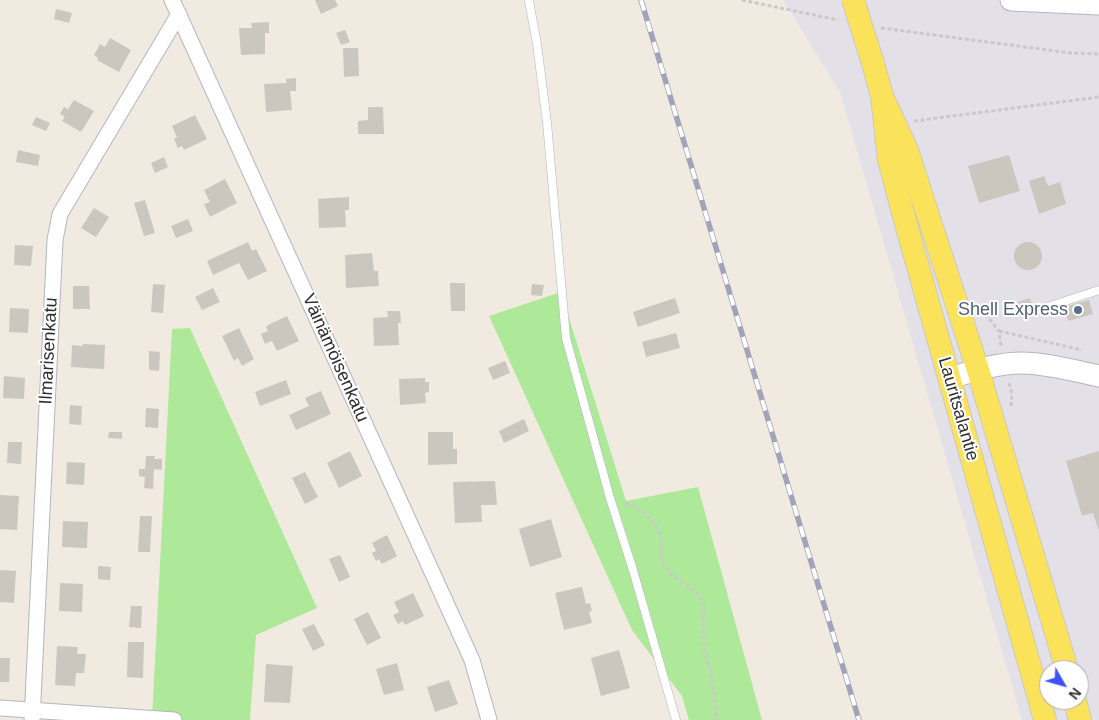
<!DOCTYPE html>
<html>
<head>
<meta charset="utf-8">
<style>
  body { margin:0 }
  #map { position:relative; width:1099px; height:720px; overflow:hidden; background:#f0eae0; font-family:Helvetica,sans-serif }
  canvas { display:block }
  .north { position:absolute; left:1039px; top:660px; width:50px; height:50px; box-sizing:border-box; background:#fff; border:1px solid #ababab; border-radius:50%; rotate:128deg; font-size:14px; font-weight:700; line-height:20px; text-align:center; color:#2e2e2e }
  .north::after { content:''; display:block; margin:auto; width:18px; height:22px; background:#3d52ff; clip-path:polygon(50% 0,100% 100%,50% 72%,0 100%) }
</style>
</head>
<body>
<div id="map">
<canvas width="1099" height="720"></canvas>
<div class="north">N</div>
</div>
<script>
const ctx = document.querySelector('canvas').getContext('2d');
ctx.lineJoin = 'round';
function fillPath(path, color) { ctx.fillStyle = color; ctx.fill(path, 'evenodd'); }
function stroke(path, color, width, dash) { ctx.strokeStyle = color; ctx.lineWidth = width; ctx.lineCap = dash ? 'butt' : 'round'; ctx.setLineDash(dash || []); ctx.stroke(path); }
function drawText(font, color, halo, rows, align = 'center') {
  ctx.font = font + ' Helvetica,sans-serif'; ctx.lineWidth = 4; ctx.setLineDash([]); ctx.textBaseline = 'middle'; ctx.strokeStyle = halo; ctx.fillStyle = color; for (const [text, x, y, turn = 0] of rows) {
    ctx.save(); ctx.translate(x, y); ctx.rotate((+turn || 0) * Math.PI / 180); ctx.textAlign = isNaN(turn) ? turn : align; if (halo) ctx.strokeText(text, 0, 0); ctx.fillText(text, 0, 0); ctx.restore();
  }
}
fillPath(new Path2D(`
  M783,0h316v720h-77l-182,-628zM1049,670h30v30h-30z`), '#e3e0e8');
fillPath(new Path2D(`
  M561,292l65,209 72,-14 64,233h-73l-7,-24 -50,-66 -143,-314z
  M190,328l127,280 -61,27 -6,85h-98l20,-391z`), '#aee999');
fillPath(new Path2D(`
  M315,0h20l3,6 -17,8z
  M56,9l16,4 -3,10 -15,-4z
  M269,22v11h-4v21l-24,1 -2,-27h13l-1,-5z
  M345,30l5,12 -9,3 -5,-12z
  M110,38l21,12 -12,22 -22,-12 1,-2 -4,-3 6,-11 5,3z
  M343,48h15l1,28 -15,1z
  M296,78v13h-6l2,19 -26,2 -2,-28 22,-1v-4z
  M74,100l20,11 -13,21 -19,-11 3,-4 -5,-3 4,-7 4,2z
  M368,107h15l1,27h-26v-13l10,-1z
  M195,115l12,24 -23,11 -2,-4 -4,2 -4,-9 3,-2 -5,-11z
  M36,117l14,6 -4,8 -14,-6z
  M18,150l22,5 -2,11 -22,-4z
  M1009,155l11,36 -41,12 -11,-37z
  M164,157l4,10 -13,6 -4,-10z
  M1044,176l4,10 12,-4 6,22 -27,10 -10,-33z
  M225,179l12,24 -27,14 -6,-13 6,-2 -6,-12z
  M349,197v13h-4l1,17 -27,1 -1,-29z
  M145,200l10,33 -11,3 -10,-33z
  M94,208l15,9 -13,20 -15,-9z
  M188,219l5,12 -17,7 -5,-12z
  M1014 256a14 14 0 1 1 28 0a14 14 0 1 1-28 0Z
  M248,242l4,9 4,-2 11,22 -19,9 -9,-17 -26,12 -6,-14z
  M15,245l18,1 -2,20 -17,-1z
  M372,253l2,18h4l1,15 -33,2 -1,-33z
  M450,283h15v28h-14z
  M153,284l12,1 -2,28 -12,-1z
  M532,284l12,1 -2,11 -11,-1z
  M73,286h16l1,23h-17z
  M213,288l7,14 -18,8 -7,-13z
  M675,298l5,15 -42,14 -5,-15z
  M1030,298l2,6 -13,4 -1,-6z
  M1089,300l4,14 -25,7 -4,-14z
  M10,308l19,1 -1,24 -19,-1z
  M387,311h13l1,12h-3l1,22 -25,1 -1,-28 15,-1z
  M287,316l12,25 -22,10 -5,-10 -7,3 -4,-10 7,-3 -2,-5z
  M239,328l15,31 -12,7 -4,-8 -4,3 -12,-25z
  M676,333l4,15 -34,9 -4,-15z
  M83,344l22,1 -1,24 -33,-2 1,-22 11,1z
  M149,351l11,1 -1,19 -10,-1z
  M505,361l5,12 -17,7 -5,-12z
  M4,376l21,2 -1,21 -21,-1z
  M425,378v4h4v10l-4,1 1,10 -26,2 -1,-26z
  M286,380l5,14 -31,12 -5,-14z
  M321,391l10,23 -35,16 -7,-15 20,-9 -4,-8z
  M70,405l12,1 -1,19 -12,-1z
  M146,408l13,1 -1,19 -13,-1z
  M524,419l5,12 -25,12 -5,-12z
  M109,432h13v7l-14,-1z
  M428,432h25v17h4v15l-29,1z
  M8,442h14l-1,22 -14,-1z
  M350,451l12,25 -23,12 -12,-25z
  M1099,451v80l-6,-18 -11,3 -16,-55z
  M146,456h9l-1,3h8v11l-8,-1 -1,20 -9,-1 1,-11 -6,-1v-7h6z
  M67,462l18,1 -1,22 -18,-1z
  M305,472l13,25 -13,7 -13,-26z
  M495,481l2,24h-16l1,17 -27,1 -2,-41z
  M0,495l19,1 -2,34 -17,-1z
  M140,516h12l-2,36h-12z
  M551,519l11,38 -32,10 -11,-38z
  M63,521l25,1 -1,26 -25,-1z
  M387,535l10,21 -15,8 -3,-5 -3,2 -4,-8 4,-2 -4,-8z
  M340,555l10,22 -11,5 -10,-23z
  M98,566l13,1 -1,13 -12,-1z
  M0,570l16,1 -2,32 -14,-1z
  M60,583l23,1 -1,28 -23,-1z
  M582,587l4,17 4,-1 2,8 -3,1 3,11 -28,7 -9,-37z
  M413,593l11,23 -19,9 -2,-4 -5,3 -5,-9 6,-3 -5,-10z
  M131,606h11l-1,22 -12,-1z
  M368,612l13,26 -14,7 -13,-26z
  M314,624l11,21 -12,6 -11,-22z
  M128,642h16l-1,36 -16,-1z
  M57,646l21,1 -1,7h9l-2,19h-8l-1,13 -20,-1z
  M619,650l11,38 -29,8 -10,-38z
  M0,658h10l-1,24h-9z
  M397,663l7,27 -20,5 -8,-26z
  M266,664l27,2 -3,37 -26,-1z
  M449,680l9,24 -23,8 -8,-25z`), '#cbc7bf');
const service = new Path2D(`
  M529,1l8,43 10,79 19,215 44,160 23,72 43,150
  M1041,309l58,-19`);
const minor = new Path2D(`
  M172,0l300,660 17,60
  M0,708l174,12
  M32,720l23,-480 5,-26 119,-200`);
const secondary = new Path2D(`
  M1011,0l88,4
  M950,378c23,-7 47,-15 72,-15 25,0 52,8 77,13`);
const primary = new Path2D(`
  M872,60l10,36 25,54 71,220 89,300
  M882,96l7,64 17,64 139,496
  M1075,700l5,20`);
stroke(service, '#b4b5c2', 9);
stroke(minor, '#b4b5c2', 17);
stroke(secondary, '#b4b5c2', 23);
stroke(primary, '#c9c9c9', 24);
stroke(new Path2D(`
  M742,0l96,20
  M881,28l190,25 28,1
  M914,121l185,-24
  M981,309l18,22 2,15
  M999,331l83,19
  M1009,383l3,11 -1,13
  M625,503l14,5 11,11 11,16v25l9,14 24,16 9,10 1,47 8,29 5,44`), '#c9c9c9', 3, [4, 2.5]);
stroke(service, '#fff', 8);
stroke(minor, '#fff', 15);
stroke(secondary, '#fff', 21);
stroke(primary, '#fae25a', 22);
const rail = new Path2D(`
  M641,0l218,720`);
stroke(rail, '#a1a3b9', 5.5);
stroke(rail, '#fff', 4, [11]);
const primaryBridge = new Path2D(`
  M853,0l19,60`);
stroke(primaryBridge, '#c9c9c9', 24, []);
stroke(primaryBridge, '#fae25a', 22);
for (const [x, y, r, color] of [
  [1078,310,5,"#5c6f8a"]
]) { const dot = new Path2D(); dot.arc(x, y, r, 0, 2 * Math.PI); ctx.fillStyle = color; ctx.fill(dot); stroke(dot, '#fff', 2); }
drawText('18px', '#4e5e75', '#fff', [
  ["Shell Express",1068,310]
], 'right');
drawText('18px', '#2e2e2e', '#fff', [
  ["Ilmarisenkatu",49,351,-87],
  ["Väinämöisenkatu",335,358,66],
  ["Lauritsalantie",958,409,74]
]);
</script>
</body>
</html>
